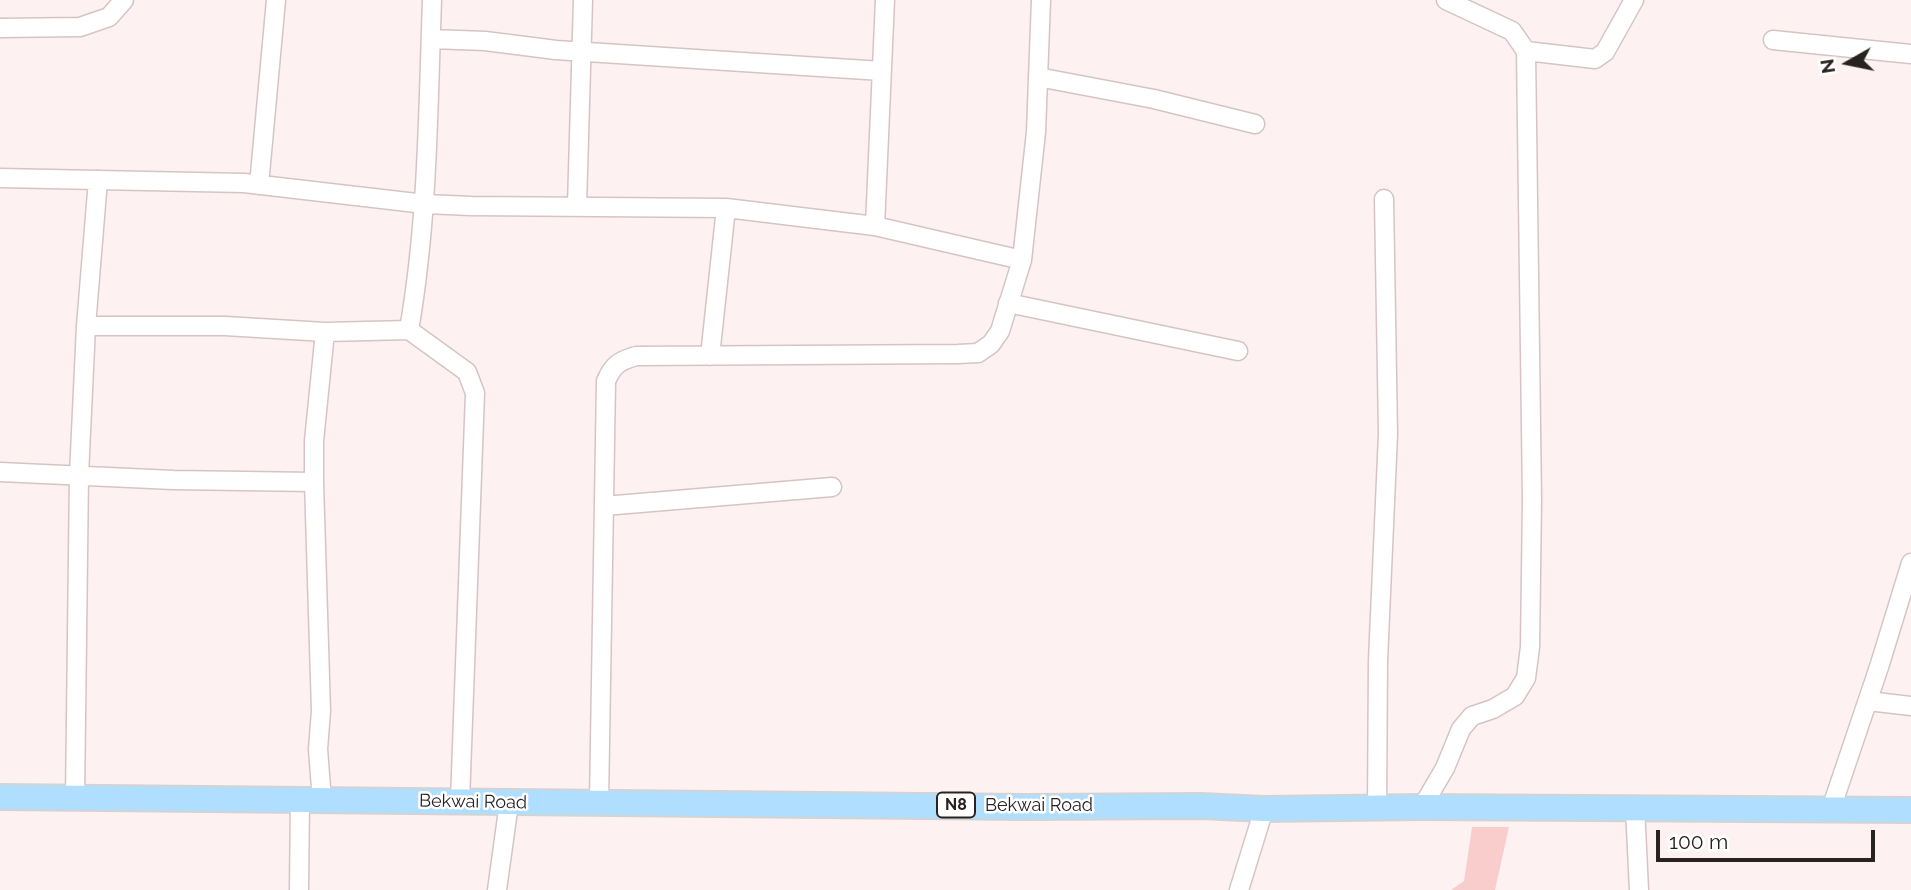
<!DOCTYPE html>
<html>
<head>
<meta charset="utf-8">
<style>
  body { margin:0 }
  #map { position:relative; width:1911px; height:890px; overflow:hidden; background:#fdf2f1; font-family:Raleway,sans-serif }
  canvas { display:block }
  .north { position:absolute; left:1813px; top:28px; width:70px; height:70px; -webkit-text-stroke:5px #fff; paint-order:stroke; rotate:261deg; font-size:19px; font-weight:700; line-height:28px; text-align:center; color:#282221 }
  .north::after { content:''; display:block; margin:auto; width:24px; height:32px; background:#282221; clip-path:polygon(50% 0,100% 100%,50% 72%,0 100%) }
  .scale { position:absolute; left:1656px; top:830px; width:219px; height:32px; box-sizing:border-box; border:4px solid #282221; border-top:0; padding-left:9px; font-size:21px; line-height:24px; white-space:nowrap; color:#282221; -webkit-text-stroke:5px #fff; paint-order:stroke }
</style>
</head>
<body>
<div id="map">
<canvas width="1911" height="890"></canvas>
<div class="north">N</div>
<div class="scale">100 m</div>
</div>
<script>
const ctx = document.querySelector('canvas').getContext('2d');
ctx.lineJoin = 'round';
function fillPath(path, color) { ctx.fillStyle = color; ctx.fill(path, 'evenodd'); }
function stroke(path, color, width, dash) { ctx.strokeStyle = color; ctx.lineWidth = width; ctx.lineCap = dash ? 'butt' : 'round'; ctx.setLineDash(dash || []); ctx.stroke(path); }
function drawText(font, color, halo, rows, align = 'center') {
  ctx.font = font + ' Raleway,sans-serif'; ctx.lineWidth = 5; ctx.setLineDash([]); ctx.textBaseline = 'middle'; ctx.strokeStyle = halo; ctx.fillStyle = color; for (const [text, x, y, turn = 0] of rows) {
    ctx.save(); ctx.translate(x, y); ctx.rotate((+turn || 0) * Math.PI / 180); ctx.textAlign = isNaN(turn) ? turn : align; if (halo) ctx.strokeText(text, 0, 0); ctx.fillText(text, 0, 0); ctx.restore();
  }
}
fillPath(new Path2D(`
  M1472,827h37l-14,63h-44l13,-9z`), '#f9cdcc');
const minor = new Path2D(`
  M0,28l80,-1 29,-10 15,-17
  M432,39l53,2 71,9 326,21
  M1773,40l138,14
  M1526,51l69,8 10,-7 29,-52
  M1038,77l116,22 101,25
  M0,178l244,5 181,21 46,2 255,2 149,18 147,34
  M259,185l17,-185
  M577,206l6,-206
  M875,226l10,-226
  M1008,303l230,48
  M86,326h139l100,6 84,-2c19,-109 19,-219 23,-330
  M409,330l58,42 8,21 -15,408
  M710,356l16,-148
  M0,472l173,8 141,2v-41l11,-109
  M314,482l7,229 -3,38 4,52
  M604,506l228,-19
  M1868,701l43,5
  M75,799l4,-324 7,-149 12,-146
  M599,802l7,-421c7,-16 13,-20 30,-25l322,-2 20,-1 13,-9 9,-13 22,-71 14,-128 5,-132
  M1377,807l1,-146 10,-227 -4,-235
  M1422,807l23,-39 16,-39 11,-13 21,-7 22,-13 11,-18 4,-31 2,-147 -6,-449 -14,-20 -66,-31
  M1635,807l4,83
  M1831,809l48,-142 32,-104
  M299,890l1,-90
  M497,890l12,-87
  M1239,890l25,-81`);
const highway = new Path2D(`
  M0,797l1025,10 176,-1 63,3 158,-2 489,3`);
stroke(minor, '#d6c4c4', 21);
stroke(highway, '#d4d3d3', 28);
stroke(minor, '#fff', 18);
stroke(highway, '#b0defe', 24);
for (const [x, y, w] of [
  [956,805,38]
]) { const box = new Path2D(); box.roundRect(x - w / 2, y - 12.5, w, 25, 5); ctx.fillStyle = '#fff'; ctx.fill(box); stroke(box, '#282221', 2); }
drawText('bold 16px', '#282221', null, [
  ["N8",956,805]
]);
drawText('18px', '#282221', '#fff', [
  ["Bekwai Road",473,802,1],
  ["Bekwai Road",1039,806]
]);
</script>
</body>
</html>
